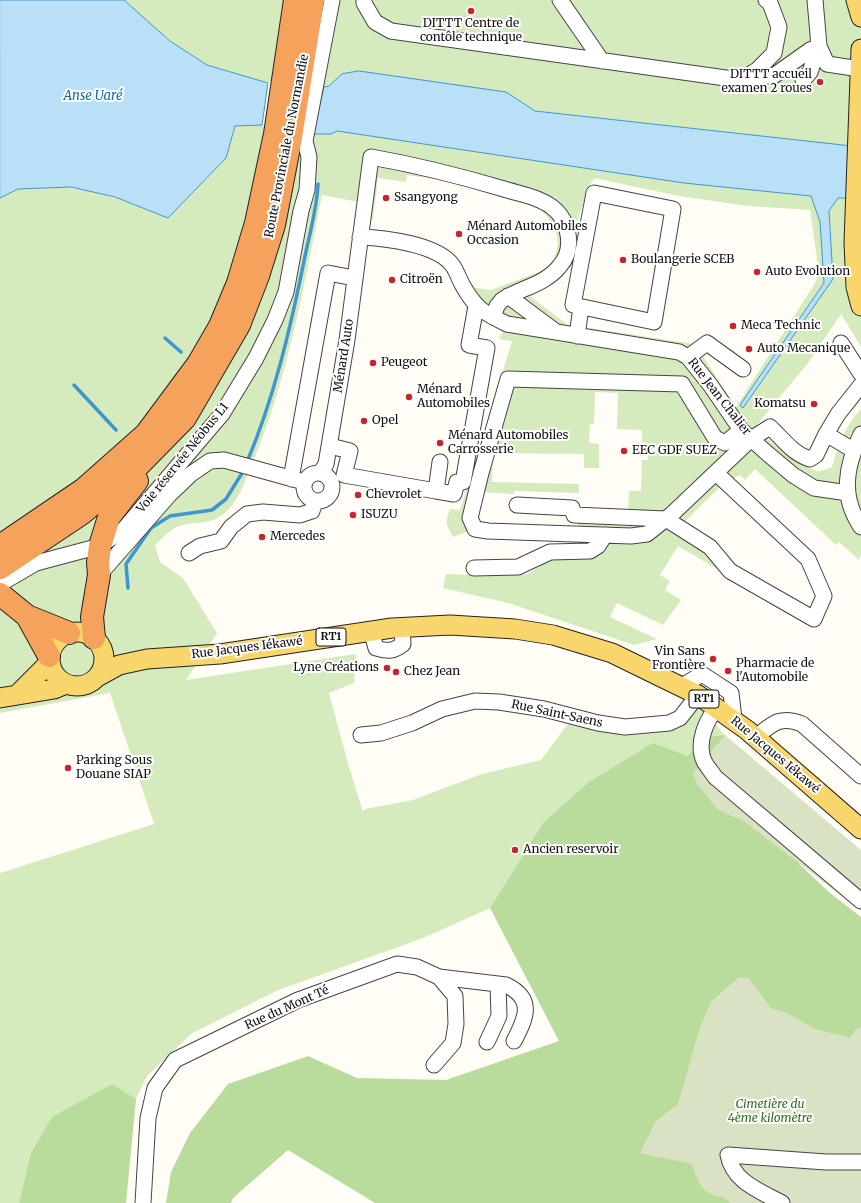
<!DOCTYPE html>
<html>
<head>
<meta charset="utf-8">
<style>
  body { margin:0 }
  canvas { display:block; background:#fffdf5 }
</style>
</head>
<body>
<canvas width="861" height="1203"></canvas>
<script>
const ctx = document.querySelector('canvas').getContext('2d');
ctx.lineJoin = 'round';
function fillPath(path, color) { ctx.fillStyle = color; ctx.fill(path, 'evenodd'); }
function stroke(path, color, width, dash) { ctx.strokeStyle = color; ctx.lineWidth = width; ctx.lineCap = dash ? 'butt' : 'round'; ctx.setLineDash(dash || []); ctx.stroke(path); }
function drawText(font, color, halo, rows, align = 'center') {
  ctx.font = font + ' Merriweather,serif'; ctx.lineWidth = 4; ctx.setLineDash([]); ctx.textBaseline = 'middle'; ctx.strokeStyle = halo; ctx.fillStyle = color; for (const [text, x, y, turn = 0] of rows) {
    ctx.save(); ctx.translate(x, y); ctx.rotate((+turn || 0) * Math.PI / 180); ctx.textAlign = isNaN(turn) ? turn : align; if (halo) ctx.strokeText(text, 0, 0); ctx.fillText(text, 0, 0); ctx.restore();
  }
}
fillPath(new Path2D(`
  M124,0h171l-10,70 -17,13 -61,-18 -37,-24z
  M313,0h548v147l-326,-36 -29,-19 -164,-18 -13,13h-5l-22,-15z
  M262,125c21,4 55,15 75,6l199,29 325,40v147l-20,-33 -33,49 -53,64c9,10 51,45 65,44 3,0 8,-3 12,-4 6,-22 13,-41 29,-58v146l-2,5 -20,-18 -3,3 -81,-76 -10,11 -5,-5 -20,12 -36,35 26,25 19,29 -51,-30 -18,29 10,6 -5,9 16,10 -18,25 -46,-22 -7,14 47,22 -23,6 -126,-42 -65,-15 3,-14 55,2 27,-2 29,-19h27v-20l-6,-1v-24l50,1 1,-20h12l1,-31h6l1,-17 -7,-1v-12l-25,-1 1,-36 -23,-1 -1,32h-4l-1,19 10,1v24h-15v-14l-91,-1 -1,29 87,2v9l-65,-2v3l-34,-2 -1,35 -26,10 -6,-12v-7l3,-9 10,1 52,-169 -13,-2 8,-15 -44,-38 28,4 53,-20c24,-21 14,-50 -11,-65l-98,-29 -1,3 -27,-4 -1,7 -28,-4 -5,41 -11,-2 2,-14 -42,-8c-18,90 -34,184 -70,269 -6,15 -12,33 -23,45 -17,18 -30,11 -50,17 -8,2 -17,13 -24,19l5,17 23,16 34,55 -31,47 170,-26 -2,29 -25,10 20,74 14,45 2,-3 48,-9 69,-26 59,-14 32,-43 96,6 30,-17 26,29 -20,2 -18,19 -144,67 -53,85 -67,30 -147,53 -85,43 -44,42 -11,23 -25,-15 -80,70 -12,49h-19v-330l154,-49 -44,-131 -110,20v-515c6,-3 13,-8 20,-9 54,-9 99,9 148,29l58,-60 9,-32zM594,178l85,18 69,10 62,4 9,63 -5,12 -78,122 -41,-63 -127,-19 -37,-28 16,-9 15,-11 9,-13 5,-17 -1,-18 12,-39z`), '#d5ebbd');
fillPath(new Path2D(`
  M725,735l4,11 71,107 -1,11 31,29 31,24v133l-111,153h-375l-87,-53 -55,48 -2,5h-65l5,-31 19,-39 38,-49 80,-28 49,22 89,2 113,-39 -69,-133 53,-85 46,-41 64,-39 34,13 18,-19z
  M112,1084l24,15 -10,104h-107l12,-50 21,-36z`), '#b9dc9c');
fillPath(new Path2D(`
  M725,735l136,115v61l-117,-90 -26,-11 -21,-26 -4,-11z
  M739,977l10,1 22,30 16,5 28,16 35,9 6,-9 5,-2v176h-131c-6,-8 -15,-6 -23,-11 -9,-6 -11,-18 -15,-28l-52,-11 16,-32 22,-17 22,-77 11,-25z`), '#d9e3c4');
const water = new Path2D(`
  M0,0h124l46,41 37,24 61,18 -6,42 -27,1 -9,32 -58,60 -53,-21 -44,-10 -53,2 -18,9z
  M359,71l147,21 29,19 326,36v51h-23l-9,13 4,68 -90,129 -3,-3 84,-122 -4,-61 -9,-26 -127,-13 -347,-52 -6,3h-18l11,-47 5,-1 13,-12z`);
fillPath(water, '#b9e0f7');
stroke(water, '#3f96cf', 1);
stroke(new Path2D(`
  M165,338l16,14
  M74,385l42,45
  M247,462c27,-64 43,-132 57,-201 5,-25 13,-52 14,-77
  M128,588l-2,-24 25,-36 19,-12 42,-6 14,-11 18,-29`), '#3f96cf', 3.5);
const minor = new Path2D(`
  M364,0v3l11,19 16,9 349,49 35,-5 35,-25 9,-4 -4,-46
  M560,0l42,61
  M819,46l8,18 33,5
  M744,78l13,-8 17,-17 5,-26 -9,-24 -4,-3
  M803,80l7,-8 9,-26
  M594,193l79,16 -19,113 -81,-17z
  M360,237c25,1 78,7 93,29 4,6 6,13 10,20 13,23 21,27 44,38l172,28 9,5 23,29 30,44 27,24 25,21 21,13 34,5
  M508,296l47,35
  M577,336l4,-29
  M841,343l20,31
  M688,357l19,-14 36,26
  M741,430l-16,13 -10,-5 -33,-54 -174,-5 -27,94 -11,45 5,11 13,2 143,5 16,-2 25,-20 79,-75 19,-12c13,12 23,27 40,32l6,-4 10,-21
  M861,434c-15,32 -21,62 0,93
  M330,446l20,5 -6,24 92,16 4,-29
  M853,450l-27,-16 12,-20 23,-29
  M321,472l5,-8 21,-124 24,-183c45,8 89,19 133,32 16,5 35,8 48,18 18,14 23,43 7,60 -15,18 -39,21 -57,33l-5,6 -4,11
  M304 487a14 14 0 1 1 28 0a14 14 0 1 1-28 0Z
  M291,479l37,-206 26,5
  M436,491l18,3 3,-12h6l24,-134 -18,-3 7,-39
  M517,505l55,3 2,7 92,4 44,28 20,24 84,48 10,-23 -16,-37 -92,-86
  M189,553l11,-7 21,-5 10,-14 16,-13 16,-2 37,3 12,-4 3,-10
  M474,568l44,-1 32,-15 40,-1 8,-5 7,-11
  M99,575l71,-81 21,-20 19,-13 14,-1 80,22
  M0,584l36,-21 64,-17 24,-17 98,-115 34,-56 19,-38 11,-28 15,-81 6,-21 2,-33 -4,-16 27,-141
  M371,631l5,17c12,4 18,3 27,-4l-1,-17
  M682,686l20,-12 29,19 3,26
  M717,707c-11,14 -21,36 -13,54 3,6 8,11 11,16l146,124
  M361,735l20,-2 31,-10 30,-14 33,-8 24,1 45,7 54,14 27,4 44,-4 11,-5 18,-23
  M756,737c16,-13 24,-22 46,-13l59,52
  M487,1042l12,-26 -1,-32
  M434,1065l19,-22 3,-19 -1,-28 -16,-19
  M143,1203l5,-85 7,-30 20,-28 123,-60 99,-36 20,3 22,10 67,8c29,14 20,33 8,56
  M782,1203c-22,-12 -49,-21 -54,-48l98,7h35`);
const major = new Path2D(`
  M856,0l5,17
  M861,49l-7,194 2,44 5,19
  M50 659a27 27 0 1 1 54 0a27 27 0 1 1-54 0Z
  M99,676l20,-11 28,-6 73,-5 172,-26 58,-3 65,4 38,6 59,18 86,42 49,35 114,99
  M18,694l31,-31
  M0,698l54,-9 12,-5`);
const highway = new Path2D(`
  M0,546l84,-57 62,-55 52,-70 22,-38 18,-43 18,-60 19,-89 20,-134
  M0,568l81,-54 52,-43 52,-53 54,-93 19,-49 16,-51 17,-88 22,-137
  M0,594l27,22 42,17
  M27,616l22,40
  M94,638l-2,-21 7,-42 -1,-13 2,-16 9,-29 28,-36`);
stroke(minor, '#444', 17);
stroke(major, '#222', 21);
stroke(highway, '#222', 24);
stroke(minor, '#fff', 15);
stroke(major, '#f9d66b', 19);
stroke(highway, '#f5a25d', 22);
for (const [x, y, r, color] of [
  [471,11,4,"#c4262e"],
  [820,82,4,"#c4262e"],
  [386,198,4,"#c4262e"],
  [459,234,4,"#c4262e"],
  [623,260,4,"#c4262e"],
  [757,272,4,"#c4262e"],
  [392,280,4,"#c4262e"],
  [733,326,4,"#c4262e"],
  [749,349,4,"#c4262e"],
  [373,363,4,"#c4262e"],
  [409,397,4,"#c4262e"],
  [814,404,4,"#c4262e"],
  [364,421,4,"#c4262e"],
  [440,443,4,"#c4262e"],
  [624,451,4,"#c4262e"],
  [358,495,4,"#c4262e"],
  [353,515,4,"#c4262e"],
  [262,537,4,"#c4262e"],
  [713,659,4,"#c4262e"],
  [387,668,4,"#c4262e"],
  [728,671,4,"#c4262e"],
  [396,672,4,"#c4262e"],
  [68,768,4,"#c4262e"],
  [515,850,4,"#c4262e"]
]) { const dot = new Path2D(); dot.arc(x, y, r, 0, 2 * Math.PI); ctx.fillStyle = color; ctx.fill(dot); stroke(dot, '#fff', 1.5); }
for (const [x, y, w] of [
  [331,637,30],
  [704,699,30]
]) { const box = new Path2D(); box.roundRect(x - w / 2, y - 9, w, 18, 3); ctx.fillStyle = '#fff'; ctx.fill(box); stroke(box, '#111', 1); }
drawText('bold 11px', '#111', null, [
  ["RT1",331,637],
  ["RT1",704,699]
]);
drawText('12px', '#111', '#fff', [
  ["DITTT Centre de",471,24,"center"],
  ["contôle technique",471,38,"center"],
  ["DITTT accueil",812,75,"right"],
  ["examen 2 roues",812,89,"right"],
  ["Ssangyong",394,198],
  ["Ménard Automobiles",467,227],
  ["Occasion",467,241],
  ["Boulangerie SCEB",631,260],
  ["Auto Evolution",765,272],
  ["Citroën",400,280],
  ["Meca Technic",741,326],
  ["Auto Mecanique",757,349],
  ["Peugeot",381,363],
  ["Ménard",417,390],
  ["Automobiles",417,404],
  ["Komatsu",806,404,"right"],
  ["Opel",372,421],
  ["Ménard Automobiles",448,436],
  ["Carrosserie",448,450],
  ["EEC GDF SUEZ",632,451],
  ["Chevrolet",366,495],
  ["ISUZU",361,515],
  ["Mercedes",270,537],
  ["Vin Sans",705,652,"right"],
  ["Frontière",705,666,"right"],
  ["Pharmacie de",736,664],
  ["l'Automobile",736,678],
  ["Lyne Créations",379,668,"right"],
  ["Chez Jean",404,672],
  ["Parking Sous",76,761],
  ["Douane SIAP",76,775],
  ["Ancien reservoir",523,850]
], 'left');
drawText('12px', '#111', '#fff', [
  ["Route Provinciale du Normandie",287,146,-79],
  ["Ménard Auto",344,356,-81],
  ["Rue Jean Chalier",719,397,52],
  ["Voie réservée Néobus L1",183,458,-51],
  ["Rue Jacques Iékawé",247,648,-7],
  ["Rue Saint-Saens",557,714,12],
  ["Rue Jacques Iékawé",775,755,40],
  ["Rue du Mont Té",287,1008,-24]
]);
drawText('italic 12px', '#2f6b1f', '#fff', [
  ["Cimetière du",770,1105],
  ["4ème kilomètre",770,1119]
]);
drawText('italic 13px', '#1768a6', '#fff', [
  ["Anse Uaré",93,96]
]);
</script>
</body>
</html>
